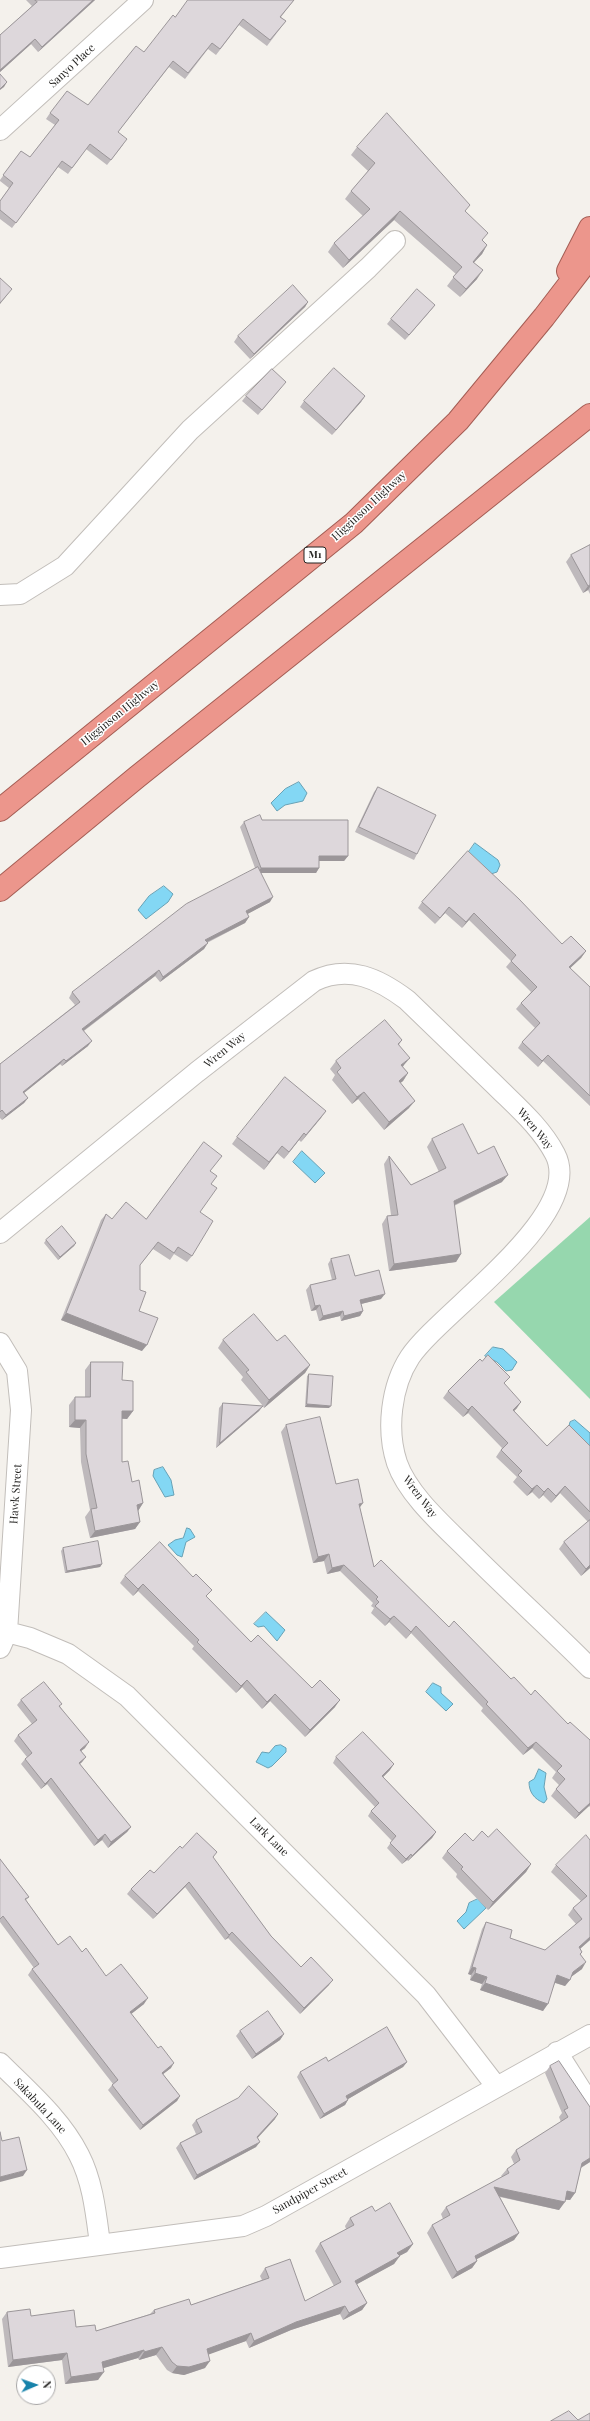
<!DOCTYPE html>
<html>
<head>
<meta charset="utf-8">
<style>
  body { margin:0 }
  #map { position:relative; width:590px; height:2421px; overflow:hidden; background:#f4f1ec; font-family:"Playfair Display",serif }
  canvas { display:block }
  .north { position:absolute; left:16px; top:2365px; width:40px; height:40px; box-sizing:border-box; background:#fff; border:1px solid #a8a7a7; border-radius:50%; rotate:88deg; font-size:11px; font-weight:700; line-height:16px; text-align:center; color:#252422 }
  .north::after { content:''; display:block; margin:auto; width:14px; height:18px; background:#1883ab; clip-path:polygon(50% 0,100% 100%,50% 72%,0 100%) }
</style>
</head>
<body>
<div id="map">
<canvas width="590" height="2421"></canvas>
<div class="north">N</div>
</div>
<script>
const ctx = document.querySelector('canvas').getContext('2d');
ctx.lineJoin = 'round';
function fillPath(path, color) { ctx.fillStyle = color; ctx.fill(path, 'evenodd'); }
function stroke(path, color, width, dash) { ctx.strokeStyle = color; ctx.lineWidth = width; ctx.lineCap = dash ? 'butt' : 'round'; ctx.setLineDash(dash || []); ctx.stroke(path); }
function drawText(font, color, halo, rows, align = 'center') {
  ctx.font = font + ' "Playfair Display",serif'; ctx.lineWidth = 3; ctx.setLineDash([]); ctx.textBaseline = 'middle'; ctx.strokeStyle = halo; ctx.fillStyle = color; for (const [text, x, y, turn = 0] of rows) {
    ctx.save(); ctx.translate(x, y); ctx.rotate((+turn || 0) * Math.PI / 180); ctx.textAlign = isNaN(turn) ? turn : align; if (halo) ctx.strokeText(text, 0, 0); ctx.fillText(text, 0, 0); ctx.restore();
  }
}
fillPath(new Path2D(`
  M590,1217v182l-96,-97z`), '#96d7ae');
const water = new Path2D(`
  M299,782l8,11 -4,8 -18,4 -8,6 -6,-8 14,-14z
  M475,843l23,17 2,5 -3,7 -6,2 -23,-21z
  M164,886l9,8 -5,8 -22,17 -8,-9 11,-14z
  M302,1151l23,22 -10,10 -22,-21z
  M493,1347l10,2 14,13 -5,8 -6,1 -9,-9 -12,-6z
  M575,1420l15,13v14l-21,-21 1,-4z
  M163,1467l8,13 3,15 -9,2 -12,-21 1,-6z
  M187,1528l3,1 5,8 -9,5 -4,15 -5,-2 -9,-10 7,-5 8,-2z
  M266,1612l19,18 -8,11 -13,-15 -6,1 -4,-3z
  M433,1683l8,4v6l12,11 -7,7 -20,-19z
  M281,1745l5,3v4l-14,14 -4,2 -12,-6 6,-10 7,1 6,-7z
  M539,1769l7,4 -2,14 3,12 -3,4c-10,-4 -15,-11 -15,-21l5,-3z
  M478,1899l8,9 -22,21 -7,-8 9,-9 3,-9z`);
fillPath(water, '#83d7f4');
stroke(water, '#67a1b5', 1);
const minor = new Path2D(`
  M0,130l143,-130
  M0,595l20,-1 45,-28 125,-136 178,-162 27,-27
  M0,1233l197,-161 117,-91c35,-17 65,-2 93,19 30,29 59,57 88,85 21,21 46,42 60,69 32,61 -115,158 -145,203 -19,29 -24,73 -13,106 11,32 47,63 71,87 40,40 82,78 122,118
  M0,1343l17,28 4,39 -14,222 -7,16
  M7,1632l23,6 38,16 59,42 299,299 70,91
  M557,2052l33,52
  M0,2063c28,28 61,56 79,92 14,27 17,59 21,89
  M0,2258l243,-32 23,-10 324,-181`);
const trunk = new Path2D(`
  M568,271l22,-43
  M0,810l354,-287 104,-102 86,-104 46,-60
  M0,890l137,-113 453,-362`);
stroke(minor, '#c2beba', 22);
stroke(trunk, '#a45d54', 24);
stroke(minor, '#fff', 20);
stroke(trunk, '#ec968c', 22);
fillPath(new Path2D(`
  M26,0h69l-57,52 -7,-8 -31,28v-37l32,-29z
  M294,0l-13,17 5,4 -19,25 -28,-21 -23,30 -8,-6 -23,30 -16,-12 -51,65 5,13 -16,20 -21,-16 -18,25 -10,-7 -46,61 -12,-9v-18l9,-13 -9,-7v-1l21,-29 9,6 25,-32 -9,-6 4,-6 38,-8 56,-53 31,-35z
  M357,147l108,65 17,28 5,5 -5,9 -8,8 3,17 -17,18 -13,-11 9,-12 -62,-54 -51,48 -15,-16 6,-9 29,-27 -18,-17 6,-8 17,-20 -17,-16z
  M308,302l-3,5 -55,52 -16,-17 4,-6z
  M435,305l-4,5 -26,30 -18,-16 4,-5z
  M282,387l-24,28 -16,-14 4,-5z
  M365,396l-4,6 -29,33 -32,-28 4,-6z
  M590,545v49l-2,-4 -5,3 -17,-31 5,-7z
  M378,787l39,67 -3,6 -59,-28 19,-40z
  M262,820l86,36 -4,5h-25v7l-3,5h-55l9,29 -23,12 2,3 -4,6 -38,20 -3,6 -44,33 -5,-6 -71,55 4,15 -26,20 -2,-2 -36,29 4,5 -4,5 -22,17 -2,-2v-54l75,-59 -6,-7 3,-6 183,-124 -15,-41 4,-5z
  M468,851l94,93 24,7 -5,7 -11,10 20,19v119l-47,-45 -5,6 -20,-19 4,-6 13,-14 -19,-19 5,-6 10,-11 -25,-25 5,-6 -42,-41 -7,8 -17,-15 -10,11 -17,-16 4,-6z
  M402,1040l-3,5 5,20 -1,2 5,6 -5,8 -3,2 9,25 -25,22 -26,-31 -6,5 -20,-24 3,-5 -5,-6 6,-8z
  M326,1111l-25,31 -2,-2 -15,19 -7,-6 -13,17 -32,-26 5,-7z
  M432,1139l46,15 24,28 -48,24 7,48 -5,8 -67,9 -7,-47 5,-8 4,-1 -7,-51 5,-8 22,29 28,-13 -12,-25z
  M210,1171l1,13 -11,28 -8,44 -5,6 -13,-8 -4,6 -17,-11 -13,16 -1,46 3,40 -81,-31 40,-100 5,-6 6,5h34z
  M46,1240l30,3 -2,3 -16,14 -14,-17z
  M331,1259l24,17 26,23 -20,5 2,7 -3,5 -19,5 -1,-5 -21,5 -3,-11 -5,1 -5,-21 4,-5 22,-5 -4,-16z
  M223,1340l54,1 33,24 -5,8 -41,35 -1,-2 -4,5 -43,37 3,-40 4,-5 40,3 -22,-26 2,-3 -25,-29z
  M91,1362l31,18 11,31 -6,8h-5v43l21,41 -5,8 2,11 -5,7 -45,9 -5,-21 5,-7 -9,-48 -1,-34 -11,-1v-22l6,-8h10v-27z
  M309,1374l20,34 -24,-1 2,-31z
  M505,1384l12,24 -3,3 33,35h43v122l-9,8 -22,-27 5,-7 24,-20 -28,-29 -9,10 -8,-8 -4,4 -7,-7 -5,4 -14,-14 4,-5 -21,-20 6,-9 -34,-35 -5,4 -20,-19 5,-7z
  M286,1425l50,59 24,24 14,59 75,60 62,52 57,45 22,16v67l-1,-1 -14,13 -24,-23 8,-11 -7,-7 4,-6 -24,-24 -9,7 -42,-44 2,-3 -72,-75 -5,6 -17,-17 -4,4 -14,-13 3,-5 -3,-2 2,-3 -33,-32 -13,3 -3,-13 -11,2 -32,-131z
  M63,1548l39,16 -2,3 -35,6 -4,-22z
  M125,1576l82,22 44,44 61,46 23,19 -30,30 -35,-36 -8,8 -20,-22 -6,6 -44,-44 2,-3 -56,-55 -5,5 -13,-13z
  M21,1700l39,6 25,42 -4,3 5,6 -4,5 -2,2 51,63 -4,5 -19,16 -6,-8 -8,6 -47,-62 -6,5 -20,-25 4,-5 2,-2 -13,-16 4,-6 14,-11 -15,-19z
  M336,1757l54,13 -7,7 53,55 -4,6 -24,23 -1,-1 -5,4 -15,-16 5,-7 -24,-25 3,-5 4,-4 -42,-44z
  M488,1837l43,27 -5,8 -38,38 -32,-33 1,-3 -15,-16 5,-7 26,-10z
  M590,1840v100l-10,9 2,3 -1,2 1,15 -11,8 -1,3 -5,6 -10,-3 -12,28 -63,-21 2,-6 -12,-4 1,-5 -3,-1 14,-45 4,-7 24,16 35,12 31,-26 -8,-9 5,-7 8,-7 -30,-29 5,-7z
  M182,1848l31,10 58,78 30,31 28,18 -29,29 -72,-76 -3,2 -40,-53 -32,32 -26,-25 4,-5 23,-16z
  M0,1859l29,38 -3,3 32,45 24,7 24,24 38,28 -13,10 40,54 -8,6 17,22 -3,5 -37,29 -32,-40 5,-6 -85,-109 4,-6 2,-1 -34,-46z
  M240,2031l44,3 -4,6 -28,19 -16,-23z
  M328,2061l79,1 -4,5 -55,32 -3,6 -25,14 -23,-42 3,-5z
  M550,2066l40,41v55l-9,6 -6,25 -5,7h-5l-6,10 -59,-13 19,36 -5,7 -37,19v2l-5,7 -20,11 -25,-46 5,-8 11,-6 -2,-5 5,-7 56,-30 -1,-1 6,-7 7,-5 -3,-7 5,-7 45,-28 -2,-5 3,-4 -17,-40z
  M275,2119l-17,18 -2,10 -62,33 -18,-32 4,-5 16,-9 -4,-9 4,-5z
  M375,2211l38,33 -6,8 -8,4 -5,8 -37,20 10,19 -5,7 -19,10 -3,-6 -49,16 -42,18 -3,-7 -38,13 -3,14 -21,7 -12,-2 -5,-3 -11,-15 -17,5 -1,-2 -35,10 -5,12 -33,4 -3,-24 -54,7 -6,-48 5,-7 24,4 45,11 20,4 54,-17 4,-4 37,-5 71,-25 -2,-4 5,-8 40,33 29,-15 -19,-35 5,-8 26,-14 -1,-3 5,-8z`), '#beb9bc');
fillPath(new Path2D(`
  M93,0h2l-57,52 4,-5z
  M35,39l-4,5 -31,28v-2z
  M7,82l-3,5 -4,3v-1z
  M400,211l-6,9 -51,48 6,-8z
  M487,245l-5,9 -15,16 6,-8z
  M483,270l-6,9 -17,18 6,-8z
  M12,289l-12,15v-1z
  M308,302l-3,5 -55,52 4,-5z
  M435,305l-4,5 -26,30 4,-5z
  M365,396l-4,6 -29,33 4,-5z
  M590,585v2l-2,3 -5,3 5,-7z
  M319,856h29l-4,5h-28z
  M261,868h58l-3,5h-59z
  M273,897l-3,5 -28,15 4,-6z
  M449,907l-4,6 -10,11 5,-6z
  M474,913l-5,7 -7,8 4,-6z
  M249,917l-4,6 -44,22 4,-5z
  M208,943l-4,6 -44,33 3,-5z
  M586,951l-5,7 -16,15 4,-6z
  M159,970l-4,6 -76,58 3,-5z
  M92,1041l-4,5 -26,20 4,-5z
  M548,1055l-10,12 4,-6z
  M410,1058l-6,7 -8,8 5,-8z
  M64,1059l-4,5 -41,33 4,-5z
  M408,1073l-5,8 -10,8 6,-8z
  M364,1092l-6,7 -6,5 5,-7z
  M28,1098l-4,5 -22,17 4,-5z
  M415,1101l-6,7 -25,22 5,-8z
  M326,1111l-5,7 -20,24 5,-7z
  M304,1133l-5,7 -15,19 5,-7z
  M282,1146l-5,7 -13,17 5,-8z
  M508,1175l-6,7 -54,26 6,-7z
  M76,1243l-2,3 -16,14 2,-3z
  M461,1254l-5,8 -67,9 5,-7z
  M385,1294l-4,5 -24,6 3,-5z
  M320,1305l-4,5 -5,1 4,-5z
  M343,1311l-3,5 -21,5 4,-5z
  M363,1311l-3,5 -19,5 3,-5z
  M66,1313l81,32 -5,6 -81,-31z
  M310,1365l-5,8 -41,35 5,-8z
  M521,1402l-4,6 -9,9 5,-7z
  M307,1404l24,2 -2,2 -24,-1z
  M263,1406l-4,5 -43,37 4,-5z
  M472,1406l-4,7 -5,4 5,-7z
  M122,1411h11l-6,8 -10,-1z
  M75,1420h11l-6,8 -11,-1z
  M537,1485l-5,7 -5,4 5,-7z
  M565,1486l-5,7 -9,10 5,-7z
  M548,1488l-5,7 -4,4 5,-7z
  M143,1503l-5,8 -1,-6z
  M363,1503l-5,7 1,-6z
  M140,1522l-5,7 -45,9 5,-7z
  M329,1554l-5,7 -11,2 5,-6z
  M102,1564l-2,3 -35,6 2,-2z
  M344,1565l-4,6 -13,3 5,-6z
  M590,1565v3l-9,8 5,-7z
  M143,1584l-5,7 -5,5 5,-7z
  M394,1616l-5,6 -4,4 5,-7z
  M416,1626l-5,7 -5,6 5,-7z
  M247,1680l-5,7 -6,6 5,-7z
  M275,1694l-5,7 -8,8 5,-7z
  M340,1700l-5,7 -30,30 5,-7z
  M89,1742l-4,6 -9,7 4,-5z
  M536,1742l-4,6 -9,7 5,-7z
  M86,1757l-4,5 -7,6 4,-5z
  M394,1764l-4,6 -12,12 4,-6z
  M51,1778l-4,6 -6,5 4,-5z
  M590,1803v2l-1,1 -14,13 4,-6z
  M131,1827l-4,5 -19,16 3,-6z
  M436,1832l-4,6 -24,23 4,-5z
  M105,1834l-3,6 -8,6 4,-6z
  M411,1854l-4,6 -5,4 4,-5z
  M531,1864l-5,8 -38,38 5,-8z
  M189,1882l-4,5 -32,32 4,-5z
  M232,1932l-4,6 -3,2 4,-5z
  M590,1937v3l-16,14 5,-7z
  M586,1962l-4,7 -14,10 5,-7z
  M472,1967l4,1 -5,7 -3,-1z
  M475,1973l12,4 -5,7 -12,-4z
  M557,1975l13,5 -5,6 -12,-4z
  M333,1980l-4,5 -29,29 4,-6z
  M485,1983l63,21 -5,7 -63,-21z
  M148,1998l-4,6 -18,14 4,-6z
  M284,2034l-4,6 -28,19 4,-5z
  M407,2062l-4,5 -60,35 3,-6z
  M174,2063l-3,5 -13,10 4,-5z
  M180,2096l-3,5 -37,29 3,-5z
  M348,2100l-3,5 -25,14 4,-5z
  M278,2114l-3,5 -21,23 3,-5z
  M260,2142l-4,5 -62,33 3,-5z
  M590,2158v4l-13,8 5,-7z
  M27,2170l-4,6 -23,6v-5z
  M494,2187l71,15 -6,8 -70,-16z
  M567,2191l8,2 -5,7 -8,-1z
  M519,2233l-5,7 -45,23 6,-7z
  M413,2244l-6,8 -15,8 5,-7z
  M400,2256l-6,8 -44,24 5,-7z
  M477,2261l-5,7 -20,11 5,-7z
  M367,2303l-5,7 -19,10 6,-7z
  M345,2306l-5,8 -49,16 -42,18 5,-7 42,-19z
  M251,2333l-5,8 -44,16 5,-8z
  M162,2347l-6,8 -17,5 5,-8z
  M144,2350l-6,8 -41,12 5,-8z
  M67,2353l-5,7 -54,7 5,-7z
  M210,2361l-5,7 -21,7 -12,-2 5,-7z
  M104,2372l-6,8 -33,4 6,-7z`), '#9b9699');
const building = new Path2D(`
  M35,0h58l-51,47 -7,-8 -35,31v-35l37,-33z
  M188,0h106l-14,17 6,4 -16,19 -27,-21 -23,30 -8,-6 -24,30 -15,-12 -55,71 9,7 -16,21 -21,-16 -18,24 -10,-7 -46,62 -16,-13v-9l13,-18 -10,-8 18,-24 9,6 29,-37 -9,-7 17,-22 21,14 48,-59 8,6 29,-37 2,2z
  M0,74l7,8 -7,7z
  M387,113l83,92 -5,6 23,22 -6,7 5,5 -14,17 10,8 -17,19 -13,-12 9,-10 -62,-56 -51,49 -15,-17 36,-34 -19,-18 24,-28 -18,-16z
  M0,278l12,11 -12,14z
  M293,285l15,17 -54,52 -16,-18z
  M417,289l18,16 -26,30 -18,-16z
  M334,368l31,28 -29,34 -32,-29z
  M272,369l14,13 -24,28 -16,-14z
  M590,545v40l-2,1 -17,-31z
  M378,787l58,28 -19,39 -58,-27z
  M260,815l2,5h86v36h-29v12h-58l-17,-46z
  M468,851l51,48 43,45 9,-8 15,15 -17,16 21,20v109l-42,-41 -6,6 -20,-19 18,-19 -19,-20 16,-16 -26,-26 5,-6 -42,-42 -8,9 -17,-15 -9,11 -18,-16z
  M258,867l15,30 -27,14 3,6 -44,23 3,3 -45,34 -4,-7 -77,59 10,12 -26,20 -2,-2 -41,33 5,6 -22,17 -4,-5 -2,2v-48l80,-62 -8,-10 65,-50 49,-38z
  M385,1020l17,20 -4,4 12,14 -9,7 7,8 -9,8 16,20 -26,21 -25,-30 -7,5 -20,-25 4,-4 -5,-7z
  M285,1077l41,34 -20,24 -2,-2 -15,19 -7,-6 -13,16 -32,-25z
  M463,1124l15,30 16,-8 14,29 -54,26 7,53 -67,10 -7,-48 11,-1 -9,-59 22,29 35,-17 -14,-29z
  M204,1142l18,14 -12,15 7,5 -6,8 6,4 -17,24 13,9 -21,35 -14,-9 -4,6 -16,-11 -18,23v25l6,2 -7,19 19,7 -11,27 -81,-32 40,-99 6,5 14,-17 20,17z
  M62,1226l14,17 -16,14 -14,-17z
  M349,1255l6,21 24,-6 6,24 -25,6 3,11 -19,5 -1,-5 -20,5 -3,-11 -5,1 -5,-21 26,-6 -5,-20z
  M254,1314l23,27 8,-6 25,30 -41,35 -23,-28 3,-2 -26,-30z
  M488,1355l22,22 -6,6 17,19 -8,8 34,36 22,-21 21,21v66l-25,-26 -9,10 -8,-8 -4,4 -7,-7 -5,4 -14,-14 4,-4 -21,-21 7,-7 -36,-37 -4,4 -20,-19 32,-32 2,2z
  M91,1362h32l-1,18 11,1v30h-11v51l6,-1 4,21 7,-2 4,23 -6,2 3,17 -45,9 -4,-22 6,-1 -11,-54v-34h-11v-23h15z
  M309,1374l24,2 -2,30 -24,-2z
  M223,1403l40,3 -43,37z
  M320,1417l16,67 22,-5 5,24 -4,1 15,63 7,-7 68,67 5,-6 57,58 3,-2 17,18 4,-5 33,34 2,-2 20,18v63l-11,10 -23,-24 9,-10 -8,-8 5,-5 -26,-24 -8,6 -42,-44 2,-2 -72,-76 -5,6 -17,-16 -4,3 -15,-13 4,-4 -3,-3 2,-2 -34,-32 -12,3 -3,-14 -11,3 -32,-132z
  M590,1520v45l-4,4 -22,-27z
  M98,1541l4,23 -35,7 -4,-23z
  M160,1542l33,35 3,-3 16,16 -6,6 45,46 7,-7 54,53 8,-8 20,20 -30,30 -35,-36 -8,8 -20,-22 -6,6 -44,-44 2,-2 -56,-56 -5,5 -13,-13z
  M44,1682l18,22 -3,2 30,36 -9,8 6,7 -7,6 52,64 -20,15 -6,-8 -7,6 -47,-62 -6,6 -20,-25 7,-6 -14,-18 19,-15 -16,-20z
  M363,1732l31,32 -12,12 54,56 -24,24 -1,-2 -5,5 -16,-16 6,-7 -25,-25 8,-8 -43,-46z
  M497,1829l34,35 -38,38 -32,-33 2,-2 -16,-16 18,-18 8,8 9,-10 6,6z
  M197,1833l20,19 -4,5 58,79 30,31 10,-10 22,23 -29,28 -72,-76 -3,3 -40,-53 -32,32 -26,-25 19,-19 4,3 26,-27 2,2z
  M586,1835l4,5v97l-11,10 3,5 -2,2 6,8 -13,10 -3,8 -13,-5 -9,29 -63,-21 2,-6 -12,-4 1,-5 -4,-1 14,-45 26,8 -2,8 35,12 37,-31 -9,-11 14,-12 -31,-31z
  M0,1859l29,38 -4,2 33,46 12,-9 12,16 4,-4 20,28 15,-12 27,34 -18,14 28,36 3,-2 13,17 -12,10 18,23 -37,29 -31,-40 6,-5 -86,-111 7,-5 -36,-48 -3,3z
  M268,2011l16,23 -28,20 -16,-23z
  M387,2027l20,35 -61,34 2,4 -24,14 -24,-42 26,-15 2,4z
  M559,2061l31,46v51l-8,5 -7,30 -8,-2 -2,11 -71,-15 25,46 -44,23 2,5 -20,11 -25,-47 18,-10 -4,-8 63,-34 -2,-4 13,-9 -4,-10 52,-33 -4,-7 4,-2 -18,-42z
  M249,2086l29,28 -21,23 3,5 -63,33 -17,-32 22,-11 -6,-12 42,-22z
  M0,2132l2,9 17,-4 8,33 -27,7v1z
  M390,2203l23,41 -16,9 3,3 -45,25 12,22 -18,10 -4,-7 -49,16 -42,19 -3,-8 -44,16 3,12 -21,6 -12,-1 -5,-4 -10,-15 -18,5v-2l-42,12 2,10 -33,5 -4,-24 -54,7 -6,-48 23,-3 1,7 43,-6 2,17 19,-2 1,6 59,-18 -1,-3 35,-11 2,6 78,-27 -4,-10 25,-9 15,42 36,-19 -21,-39 34,-18 -4,-7 22,-12 3,5z
  M569,2411l9,9 12,-7v8h-39z`);
fillPath(building, '#ddd7db');
stroke(building, '#9b9699', 1);
for (const [x, y, w] of [
  [315,555,22]
]) { const box = new Path2D(); box.roundRect(x - w / 2, y - 8, w, 16, 3); ctx.fillStyle = '#fff'; ctx.fill(box); stroke(box, '#252422', 1); }
drawText('bold 10px', '#252422', null, [
  ["M1",315,555]
]);
drawText('11px', '#252422', '#fff', [
  ["Sanyo Place",72,66,-43],
  ["Higginson Highway",369,506,-43],
  ["Higginson Highway",120,713,-39],
  ["Wren Way",225,1050,-39],
  ["Wren Way",535,1129,51],
  ["Hawk Street",16,1494,-86],
  ["Wren Way",420,1497,53],
  ["Lark Lane",269,1837,45],
  ["Sakabula Lane",40,2106,47],
  ["Sandpiper Street",310,2191,-29]
]);
</script>
</body>
</html>
